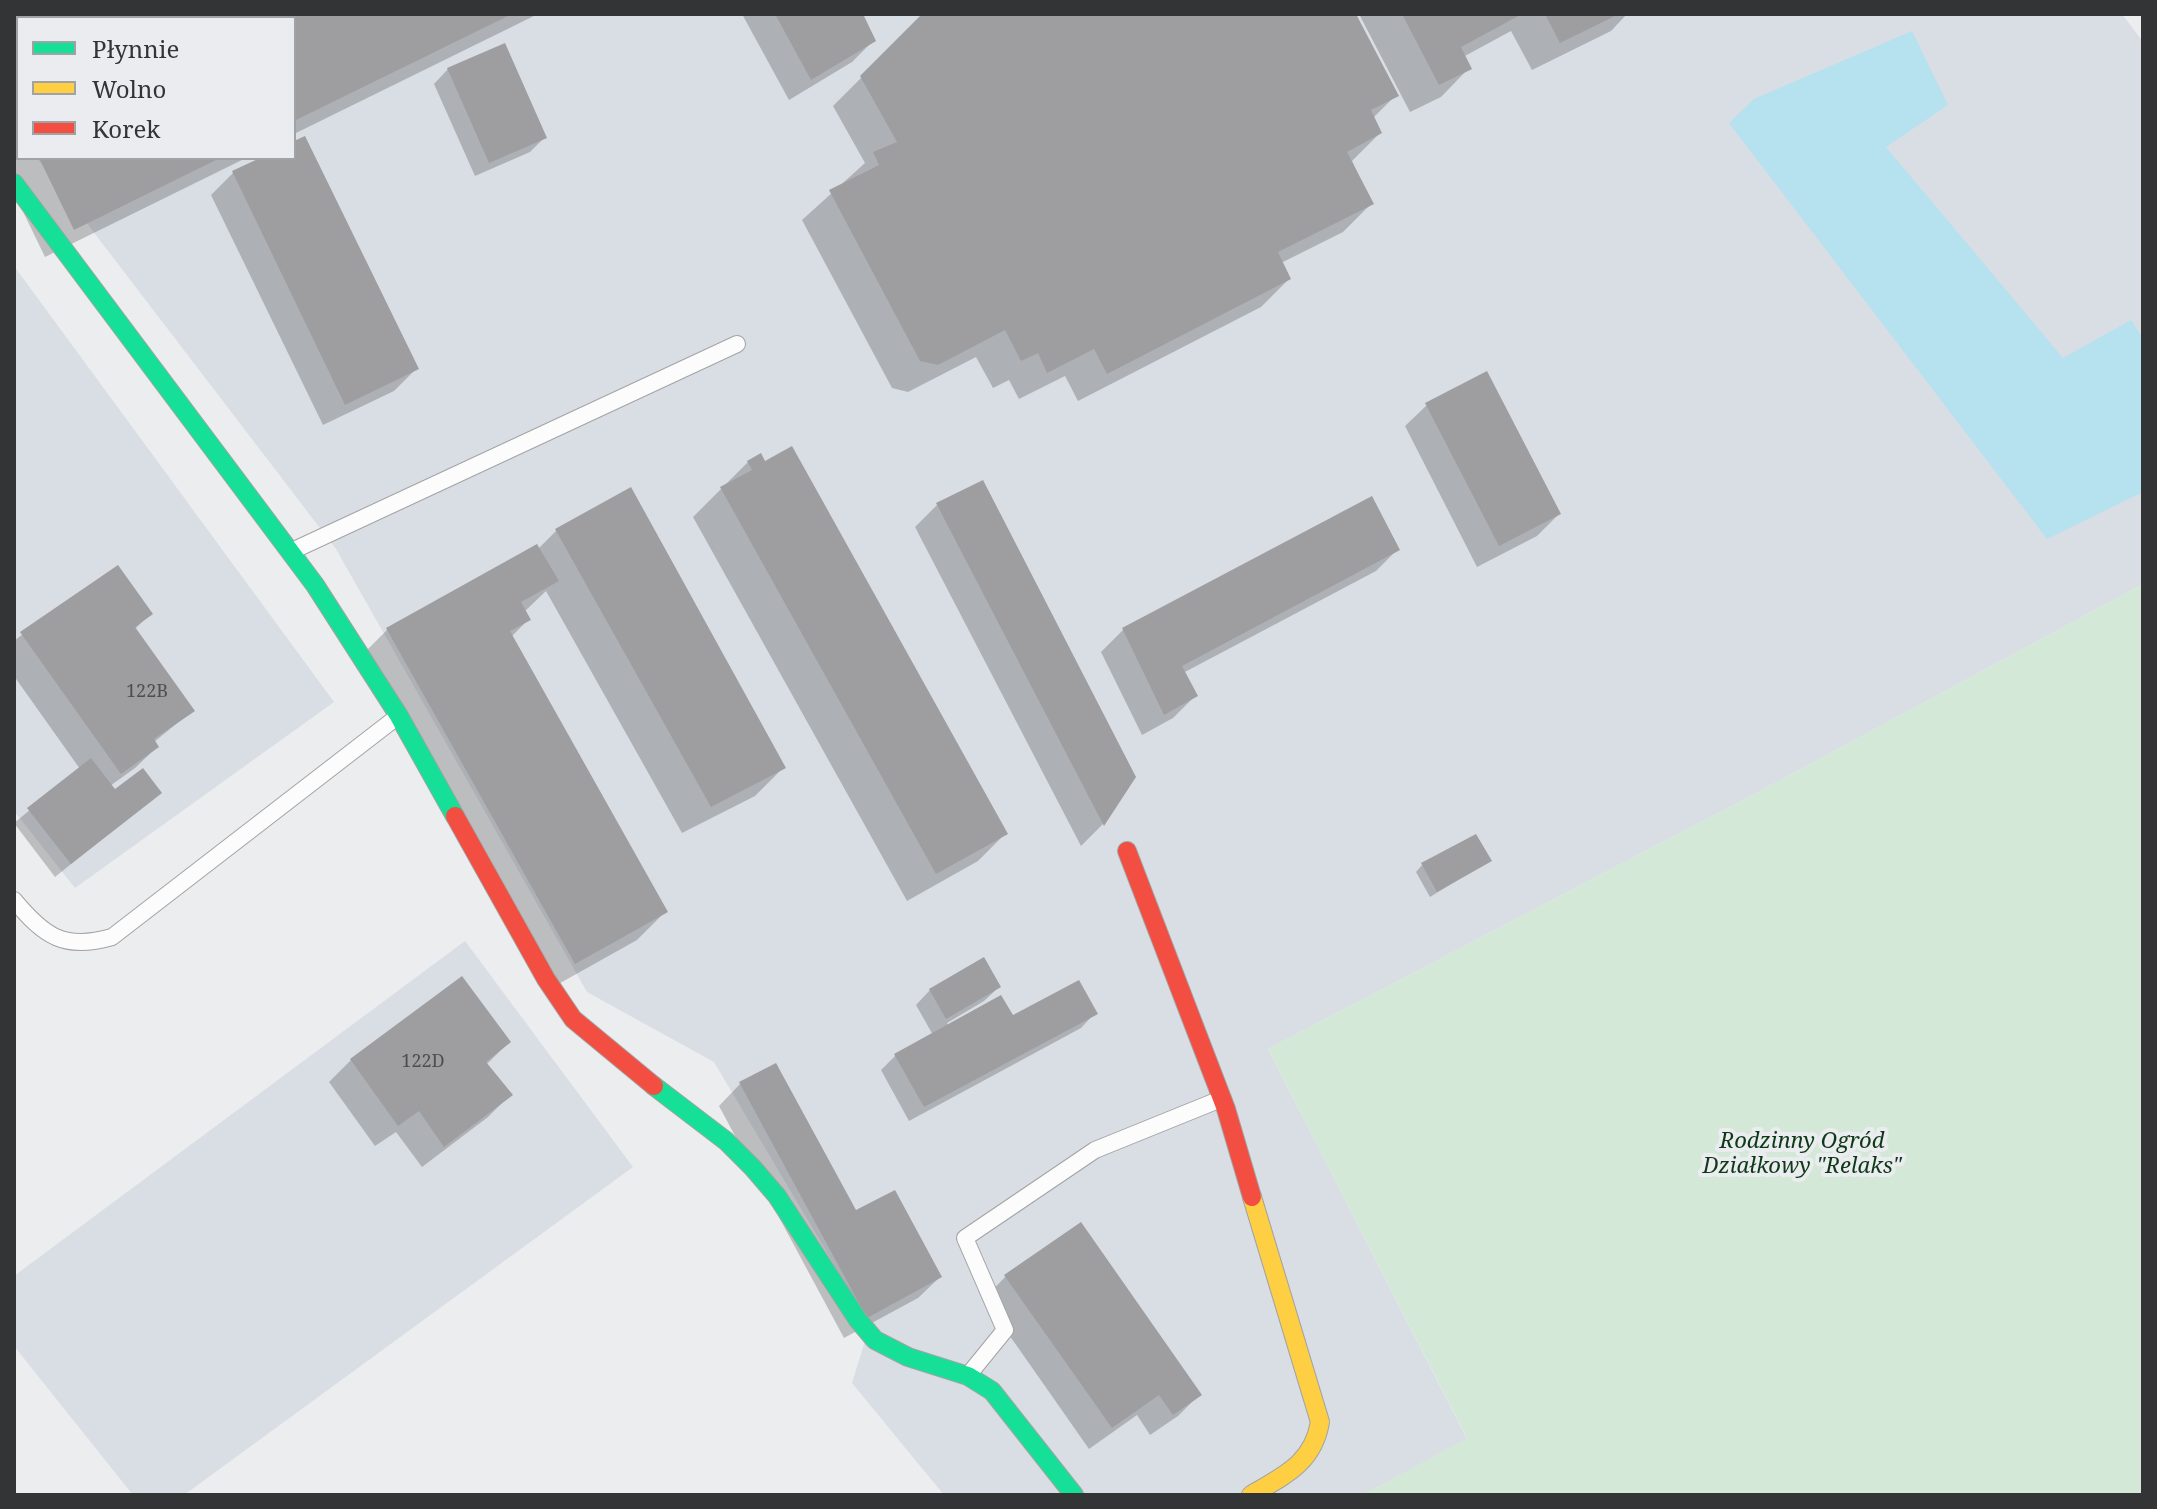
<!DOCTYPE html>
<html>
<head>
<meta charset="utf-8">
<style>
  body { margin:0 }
  #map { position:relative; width:2157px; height:1509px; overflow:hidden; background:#ebedef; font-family:"Noto Serif",serif }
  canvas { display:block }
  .frame { position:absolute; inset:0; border:16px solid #333435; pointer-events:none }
  .legend { position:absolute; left:16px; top:16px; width:280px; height:144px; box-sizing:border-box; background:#eaecf0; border:2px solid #a1a2a5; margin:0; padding:10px 14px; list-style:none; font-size:24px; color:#333435 }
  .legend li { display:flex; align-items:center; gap:16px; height:40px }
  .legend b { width:40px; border:2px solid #a1a2a5 }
</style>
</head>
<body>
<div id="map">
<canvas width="2157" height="1509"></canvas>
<div class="frame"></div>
<ul class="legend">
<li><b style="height:10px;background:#16e098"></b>Płynnie</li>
<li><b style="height:10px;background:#ffcf43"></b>Wolno</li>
<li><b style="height:10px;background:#f24e42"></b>Korek</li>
</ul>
</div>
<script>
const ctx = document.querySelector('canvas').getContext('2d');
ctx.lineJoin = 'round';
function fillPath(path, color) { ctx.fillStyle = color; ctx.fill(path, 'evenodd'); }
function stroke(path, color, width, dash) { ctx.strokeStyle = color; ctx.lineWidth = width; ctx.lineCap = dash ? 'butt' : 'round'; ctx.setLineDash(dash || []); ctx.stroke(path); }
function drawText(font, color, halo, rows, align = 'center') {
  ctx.font = font + ' "Noto Serif",serif'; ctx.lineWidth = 8; ctx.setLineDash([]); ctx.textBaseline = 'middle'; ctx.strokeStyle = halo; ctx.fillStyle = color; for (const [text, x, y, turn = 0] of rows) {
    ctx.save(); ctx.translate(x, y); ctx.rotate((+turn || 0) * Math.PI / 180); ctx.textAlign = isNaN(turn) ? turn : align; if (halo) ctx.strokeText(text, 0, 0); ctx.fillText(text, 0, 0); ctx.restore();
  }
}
fillPath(new Path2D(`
  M14,14h2108l21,28v542l-381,206 -494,259 199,390 -104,56h-419l-92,-112 18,-58 -156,-263 -127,-70 -251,-443 -299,-391h257v-140h-276v115l-4,-5z
  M14,266l320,436 -259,186 -61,-77z
  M465,941l168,226 -449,328h-51l-119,-149v-70z`), '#d9dee4');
fillPath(new Path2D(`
  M2143,584v911h-780l104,-57 -199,-389 494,-259z`), '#d3e8d6');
fillPath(new Path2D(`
  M1912,31l36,74 -62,42 177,211 68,-38 12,18v154l-96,47 -318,-416 25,-24z`), '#b6e1ef');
fillPath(new Path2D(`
  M49,14h489l-244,120v-116h-253z
  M742,14h119l13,26 -22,22 -63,38z
  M925,14h429l42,81 -23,23 7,15 -28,28 19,43 -28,28 -62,31 8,16 -28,28 -183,94 -13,-25 -46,23 -10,-19 -16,8 -17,-31 -68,35 -16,-4 -90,-168 63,-57 -32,-57z
  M1359,14h268l-16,17 -79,39 -21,-39 -48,26 6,11 -28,29 -31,15z
  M18,29v129h228l-201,99 -31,-64v-162z
  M448,69l96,69 -14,14 -55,24 -41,-92z
  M294,143l122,226 -22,22 -71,34 -112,-230 22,-22 31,-15h30z
  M1427,405l132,109 -22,22 -60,31 -72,-141z
  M748,462l258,371 -28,28 -71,40 -214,-384z
  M630,490l154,277 -29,29 -73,37 -136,-242 -22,21 4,8 -17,17 154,275 -28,28 -91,51 -187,-333 28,-28 151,-81 18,-18z
  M1371,498l27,51 -22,22 -193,102 12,23 -22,22 -31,17 -41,-83 22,-22z
  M937,505l197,272 -32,48 -21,21 -166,-319z
  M59,606l91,8 -16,16 58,81 -38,31 3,5 -22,21 -25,18 5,6 44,1 -104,84 -41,-54 66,-54 -66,-93v-35z
  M1489,861l-59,36 -14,-25 6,-7z
  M999,987l-15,14 -37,22 2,3 63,-8 83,-5 -14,15 -172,93 -28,-51 14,-14 38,-21 -17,-30 14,-15z
  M509,1042l-23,23 24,30 -22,22 -66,50 -26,-35 -21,14 -46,-64 22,-22z
  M740,1084l115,129 85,64 -22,21 -74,40 -125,-232z
  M1080,1225l119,170 -21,21 -28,19 -13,-20 -48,34 -105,-150 21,-22z`), '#0003');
fillPath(new Path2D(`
  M44,14h468l-218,107v-103h-258z
  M775,14h88l13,27 -65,39z
  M922,14h434l43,82 -28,14 11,23 -35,19 27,52 -96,48 13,27 -184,95 -13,-25 -47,24 -9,-20 -17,8 -16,-31 -67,35 -18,-4 -91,-171 50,-25 -6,-13 24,-10 -37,-66z
  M1402,14h120l-61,33 11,22 -33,16z
  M1545,14h74l-59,29z
  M18,27v89l-4,-8v-79z
  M505,43l42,95 -58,25 -42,-95z
  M305,136l114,233 -74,36 -113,-234 28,-13h34v-17z
  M39,158h181l-146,72z
  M1487,371l74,143 -62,32 -74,-143z
  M792,446l216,388 -72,40 -216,-387 32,-17 -5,-9 14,-8 4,8z
  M983,480l153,297 -32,49 -168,-323z
  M631,487l155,281 -75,39 -156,-278z
  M1372,496l28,54 -218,116 16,30 -34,19 -42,-87z
  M537,544l22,37 -38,21 10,18 -21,11 158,281 -93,52 -189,-336z
  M118,565l35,49 -18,13 60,84 -41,28 5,8 -38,27 -101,-142z
  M91,758l24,31 28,-21 19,25 -91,71 -44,-56z
  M1476,834l16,27 -55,31 -16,-29z
  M984,957l17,30 -55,32 -17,-30z
  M462,976l49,66 -25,20 27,33 -69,52 -25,-36 -21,15 -48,-67z
  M1079,980l19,34 -174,93 -30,-53 107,-59 12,20z
  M776,1063l80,147 39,-20 47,87 -75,41 -128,-236z
  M1081,1222l121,173 -29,20 -14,-20 -47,33 -108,-153z`), '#9e9ea0');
const lane = new Path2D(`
  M292,551l445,-207
  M14,900c30,36 50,51 98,37l285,-220
  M970,1373l35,-43 -40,-92 130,-88 126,-51`);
const fast = new Path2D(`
  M14,183l301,402 84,131 56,100
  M654,1086l72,55 27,27 24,28 81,124 17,20 33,17 60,19 24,15 82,104`);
const slow = new Path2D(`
  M1251,1495c34,-20 62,-32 69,-73l-68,-225`);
const jam = new Path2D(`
  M455,816l91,163 27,40 81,67
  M1127,851l99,258 26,88`);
stroke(lane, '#a2a3a5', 18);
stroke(fast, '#a2a3a5', 20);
stroke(slow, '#a2a3a5', 20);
stroke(jam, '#a2a3a5', 20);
stroke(lane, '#fcfcfd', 16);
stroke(fast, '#16e098', 18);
stroke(slow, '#ffcf43', 18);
stroke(jam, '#f24e42', 18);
drawText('18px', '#4e4e50', null, [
  ["122B",147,692],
  ["122D",423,1062]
]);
drawText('italic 22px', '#0d3916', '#eaecf0', [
  ["Rodzinny Ogród",1802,1142],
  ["Działkowy \"Relaks\"",1802,1167]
]);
</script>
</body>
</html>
